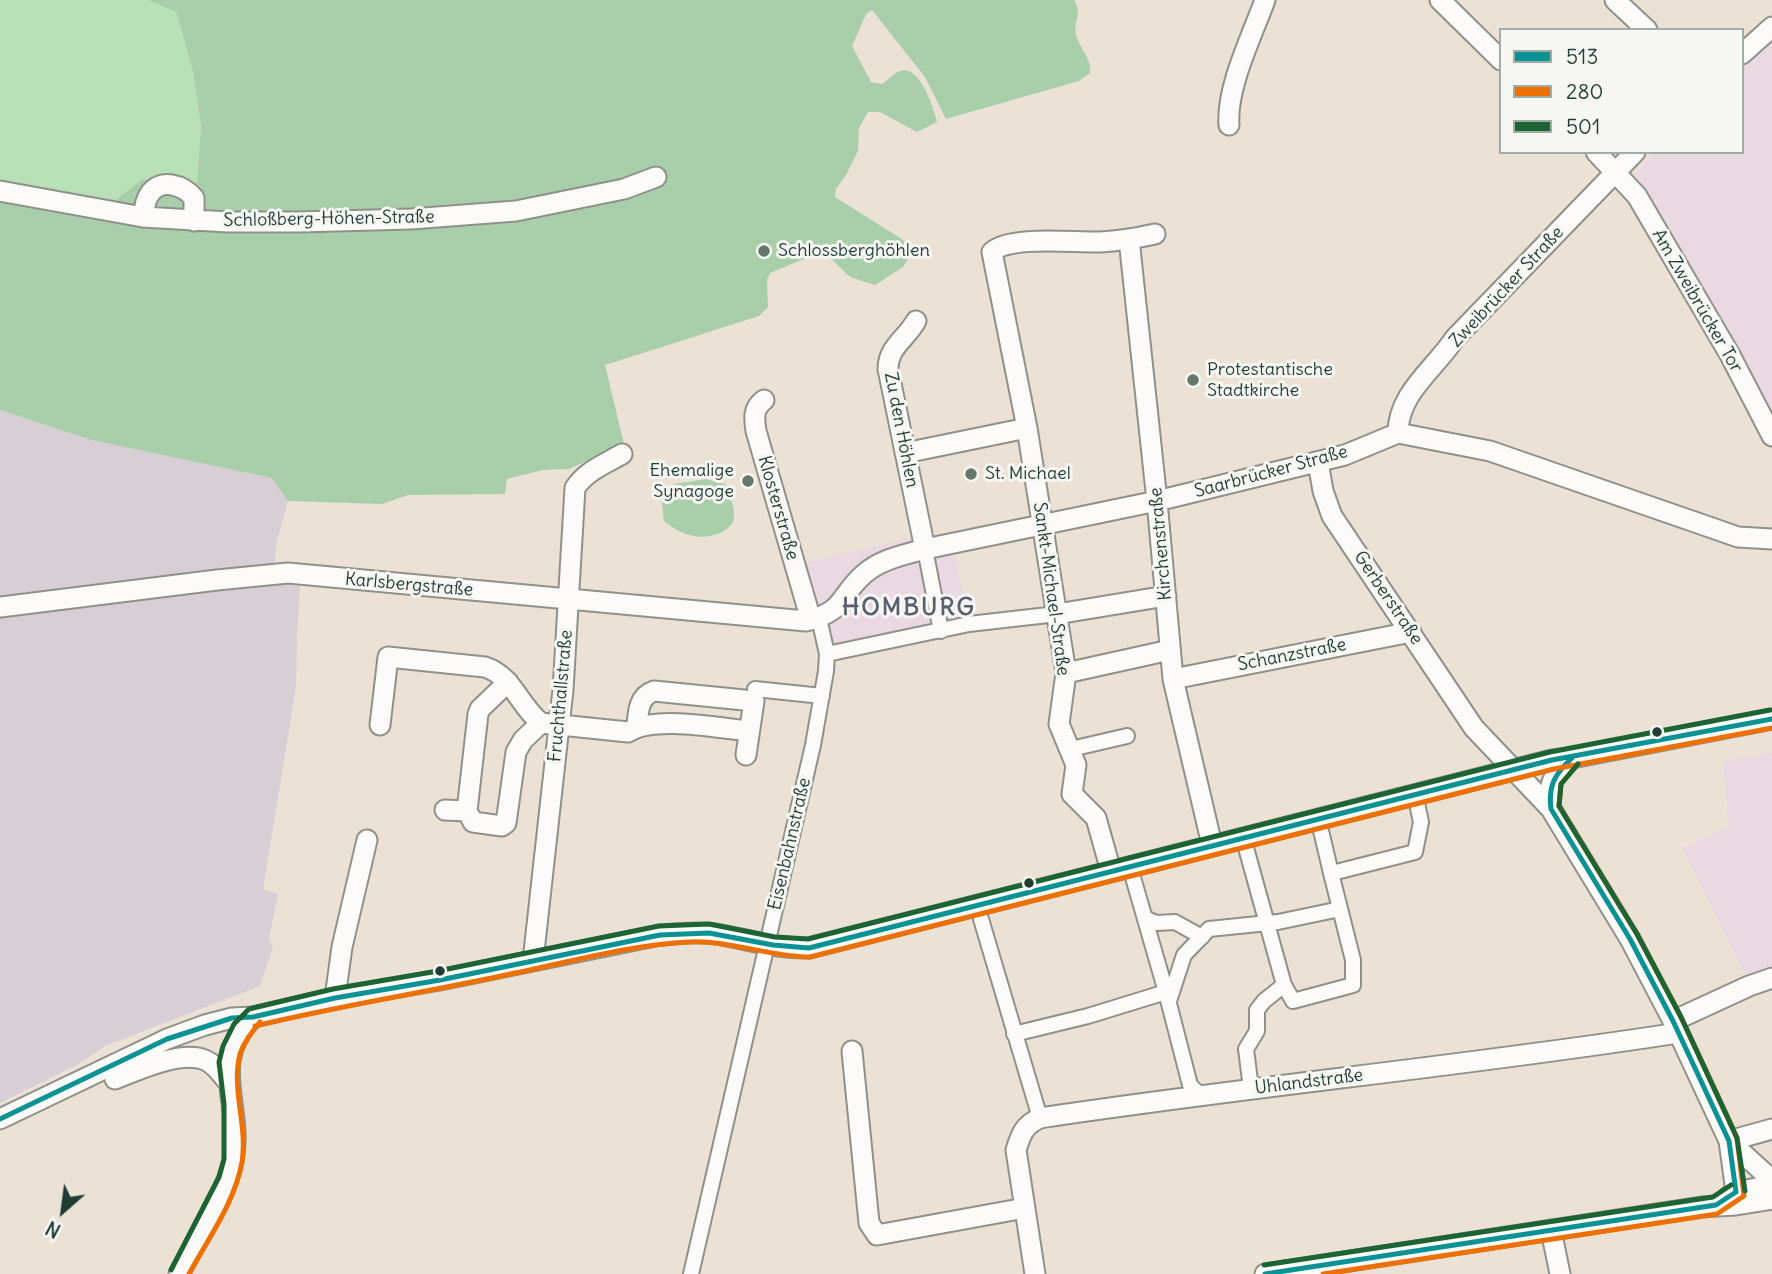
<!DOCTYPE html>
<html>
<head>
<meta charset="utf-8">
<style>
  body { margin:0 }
  #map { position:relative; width:1772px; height:1274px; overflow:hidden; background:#ebe2d5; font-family:Delius,sans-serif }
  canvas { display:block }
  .legend { position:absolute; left:1499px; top:28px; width:245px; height:126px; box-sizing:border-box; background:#f6f6f2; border:2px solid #a0aca6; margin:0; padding:9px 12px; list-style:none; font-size:21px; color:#1f3d34 }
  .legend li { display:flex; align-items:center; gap:14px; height:35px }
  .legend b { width:35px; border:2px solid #a0aca6 }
  .north { position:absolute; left:28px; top:1176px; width:70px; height:70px; -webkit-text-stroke:5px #f6f6f2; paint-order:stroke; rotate:208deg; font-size:19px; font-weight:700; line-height:28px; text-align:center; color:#1f3d34 }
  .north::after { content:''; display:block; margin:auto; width:24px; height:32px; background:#1f3d34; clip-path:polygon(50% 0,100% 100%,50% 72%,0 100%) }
</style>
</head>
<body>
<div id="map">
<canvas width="1772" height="1274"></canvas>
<ul class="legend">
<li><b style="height:9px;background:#0a9294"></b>513</li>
<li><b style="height:9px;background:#ed7102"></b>280</li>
<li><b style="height:9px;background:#1c6434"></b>501</li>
</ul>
<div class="north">N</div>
</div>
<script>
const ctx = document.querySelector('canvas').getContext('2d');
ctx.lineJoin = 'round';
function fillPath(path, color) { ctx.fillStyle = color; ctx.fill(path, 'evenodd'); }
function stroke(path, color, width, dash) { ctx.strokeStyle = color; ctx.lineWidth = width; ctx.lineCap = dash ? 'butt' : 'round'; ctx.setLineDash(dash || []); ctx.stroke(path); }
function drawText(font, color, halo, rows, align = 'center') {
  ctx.font = font + ' Delius,sans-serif'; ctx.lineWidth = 6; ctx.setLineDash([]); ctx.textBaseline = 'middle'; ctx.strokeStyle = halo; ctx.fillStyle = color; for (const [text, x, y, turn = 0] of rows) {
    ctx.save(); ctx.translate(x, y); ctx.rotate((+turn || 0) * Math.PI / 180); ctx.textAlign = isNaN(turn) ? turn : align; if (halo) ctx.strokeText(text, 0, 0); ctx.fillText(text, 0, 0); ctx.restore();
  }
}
fillPath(new Path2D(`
  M1772,40v374l-138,-240 22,-22h86v-83z
  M922,535l31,8 14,75 6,14 -146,28 -32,-95z
  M1772,753v213l-27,9 -63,-127 47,-21 -6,-65z`), '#ead9e2');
fillPath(new Path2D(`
  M0,410l91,30 182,38 15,23 -11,40 -5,42 28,3 -3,48 -1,53 -33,202 15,5 -9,45 4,7 -13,40 -155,60 -28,19 -77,38z`), '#d8cfd6');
fillPath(new Path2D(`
  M0,0h148l28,12 17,60 8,54 -4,57 -55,-4 -30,24 -112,-20z`), '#b8e1b8');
fillPath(new Path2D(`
  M148,0h926c9,16 -1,20 2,34 3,14 16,24 14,39l-11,8 -133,38 -21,-42 -53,-67 -6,4 -14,32 19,36 11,2c5,-3 12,-11 18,-13 20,-7 34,38 37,51l-20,10 -37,-20h-12l-9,16 -1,23 -12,24 -10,14 -1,8 73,46 3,11 -8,13 -28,18 -25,-8 -27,-26 -53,22 -3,7 1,27 -9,9 -154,49 19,79 -55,25 -26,1 -36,9 -2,15 -97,1 -26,9 -94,-3 -16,-23 -181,-38 -91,-30v-227l112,20 30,-24 55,4 4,-57 -8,-54 -17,-60z
  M706,479l19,5c3,9 10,22 9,32 0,17 -28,23 -40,20 -12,-2 -21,-8 -30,-15l-3,-26 14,-11z`), '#a9ceaa');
const pedestrian = new Path2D(`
  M925,549l16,82
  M827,654l142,-30 88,-10
  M755,689l67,7
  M1071,749l56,-13
  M1318,818l13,55 5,-1 79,-20 6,-30 -6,-28
  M1243,837l41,148
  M1130,867l36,125 24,93 10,10
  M1145,918l11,5 19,-1 27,15
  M981,919l59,199
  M1169,1001l15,-46 25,-26 69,-7 62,-13
  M1014,1034l74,-18 78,-24
  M1251,1089l-5,-40 11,-18v-21l7,-9 20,-16 9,16 60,-16v-25l-22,-87
  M691,1274l122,-529 13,-74 1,-17 -8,-36`);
const minor = new Path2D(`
  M1440,0l61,60
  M1615,0l32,30
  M1742,54l30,-27
  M1229,125c-3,-37 23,-89 36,-125
  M1596,152l41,44 93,159 42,81
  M0,191l143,26 85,5h70l113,-3 105,-8 108,-22 32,-12
  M143,217c1,-7 2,-16 6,-22 11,-18 34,-10 45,3v23
  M1129,239l28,262 16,178 39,166
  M916,321c-10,18 -28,26 -28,48l37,180
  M764,400c-11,8 -10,18 -8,31l55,189
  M1398,433c0,-40 36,-63 57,-95l180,-186
  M905,453l122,-25
  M1318,462l5,29 9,25 142,212 77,81 79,130 43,82 56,120 7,51
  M0,607l217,-27 71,-7 518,48c40,-10 32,-24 58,-47 17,-15 40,-19 61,-25l232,-48 188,-46 53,-22 92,18 248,86 34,2
  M1057,614l109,-18
  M1066,673l104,-23
  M1173,679l238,-47
  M508,682l-28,27 -2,5 -11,97 6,11 29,4 4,-3 10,-71 7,-12 18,-17
  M380,725l8,-68 97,10c28,9 34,39 56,56l87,9c26,-17 90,-4 121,-1
  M637,726c1,-15 2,-30 17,-35l100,10 -8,54
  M1551,809c-4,-27 2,-33 21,-51
  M445,810l22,1
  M1111,871l-15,-53 -24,-24 4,-29 -17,-41 7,-51 -39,-245 -35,-176c18,-17 83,-9 108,-10 19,-1 37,-4 55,-8
  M533,961l30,-271 12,-202c11,-17 30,-24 47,-34
  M335,998l7,-51 25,-107
  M1673,1021l76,-35 23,-8
  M852,1051l17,172 8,12 148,-27
  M115,1079c23,-9 66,-29 90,-19 10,4 17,15 24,23
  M0,1119l167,-80 38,-14 27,-7 21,-1 82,-19 105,-18 220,-45c19,-1 37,-4 56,-1 31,5 60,15 93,14l743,-188 20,-2 200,-39
  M1729,1141l43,39
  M1729,1141l43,-12
  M1728,1197l8,-5 36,-7
  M1551,1230l9,44
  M179,1274c16,-31 47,-81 54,-113 11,-56 -26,-97 20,-144
  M1035,1274l-19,-124c5,-16 8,-25 24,-32 212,-32 426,-52 638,-85
  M1265,1274l436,-67 35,-2 36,-6`);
stroke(pedestrian, '#909189', 18);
stroke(minor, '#909189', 23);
stroke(pedestrian, '#fcfbf9', 14);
stroke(minor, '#fcfbf9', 19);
stroke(new Path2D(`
  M1572,758c-17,16 -24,27 -21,51l79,130 43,82 56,120 7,51
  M0,1119l167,-80 65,-21 21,-1 82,-19 105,-18 220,-45 49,-2 64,12 36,3 743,-188 220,-41
  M1265,1274l451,-69 20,-13`), '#0a9294', 5);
stroke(new Path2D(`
  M255,1026c83,-20 167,-33 251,-51 60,-12 122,-30 183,-33 41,-2 80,15 121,15l744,-188 218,-41
  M189,1274c19,-35 46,-72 53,-112 6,-36 -11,-73 -2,-108 4,-12 12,-22 20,-32
  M1323,1274l394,-60 27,-18 -7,-58 -56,-121 -44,-83 -78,-128 2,-22 17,-20`), '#ed7102', 5);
stroke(new Path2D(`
  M1578,764l-17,20 -2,22 78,128 44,83 56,121 8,53
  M1264,1265l449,-68 18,-12
  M171,1270l48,-93 5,-18v-55l-5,-42 4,-16 11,-22 15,-15 84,-20 105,-18 221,-45 50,-2 66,13 33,2 742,-187 220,-42`), '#1c6434', 5);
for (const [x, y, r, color] of [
  [764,251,7,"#66776c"],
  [1193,380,7,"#66776c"],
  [971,474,7,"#66776c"],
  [748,481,7,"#66776c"],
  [1657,732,6,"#1f3d34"],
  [1029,883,6,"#1f3d34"],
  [440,971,6,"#1f3d34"]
]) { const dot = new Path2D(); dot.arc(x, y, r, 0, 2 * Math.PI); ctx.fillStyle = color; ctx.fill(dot); stroke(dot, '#f6f6f2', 2.5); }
drawText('18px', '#1f3d34', '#f6f6f2', [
  ["Schloßberg-Höhen-Straße",329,219,-1],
  ["Zweibrücker Straße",1507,287,-47],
  ["Am Zweibrücker Tor",1697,301,60],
  ["Zu den Höhlen",901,430,79],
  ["Saarbrücker Straße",1271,472,-15],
  ["Klosterstraße",778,508,74],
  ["Kirchenstraße",1161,544,-95],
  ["Karlsbergstraße",409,585,5],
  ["Sankt-Michael-Straße",1051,589,82],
  ["Gerberstraße",1388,598,56],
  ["Schanzstraße",1292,655,-11],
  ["Fruchthallstraße",561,696,-85],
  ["Eisenbahnstraße",790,844,-77],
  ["Uhlandstraße",1309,1082,-7]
]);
drawText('18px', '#1f3d34', '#f6f6f2', [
  ["Schlossberghöhlen",778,251],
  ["Protestantische",1207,370],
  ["Stadtkirche",1207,391],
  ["Ehemalige",734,471,"right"],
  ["Synagoge",734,492,"right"],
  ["St. Michael",985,474]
], 'left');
ctx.letterSpacing = '2px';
drawText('bold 24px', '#585f71', '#f6f6f2', [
  ["HOMBURG",909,608]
]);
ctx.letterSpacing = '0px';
</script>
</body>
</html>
